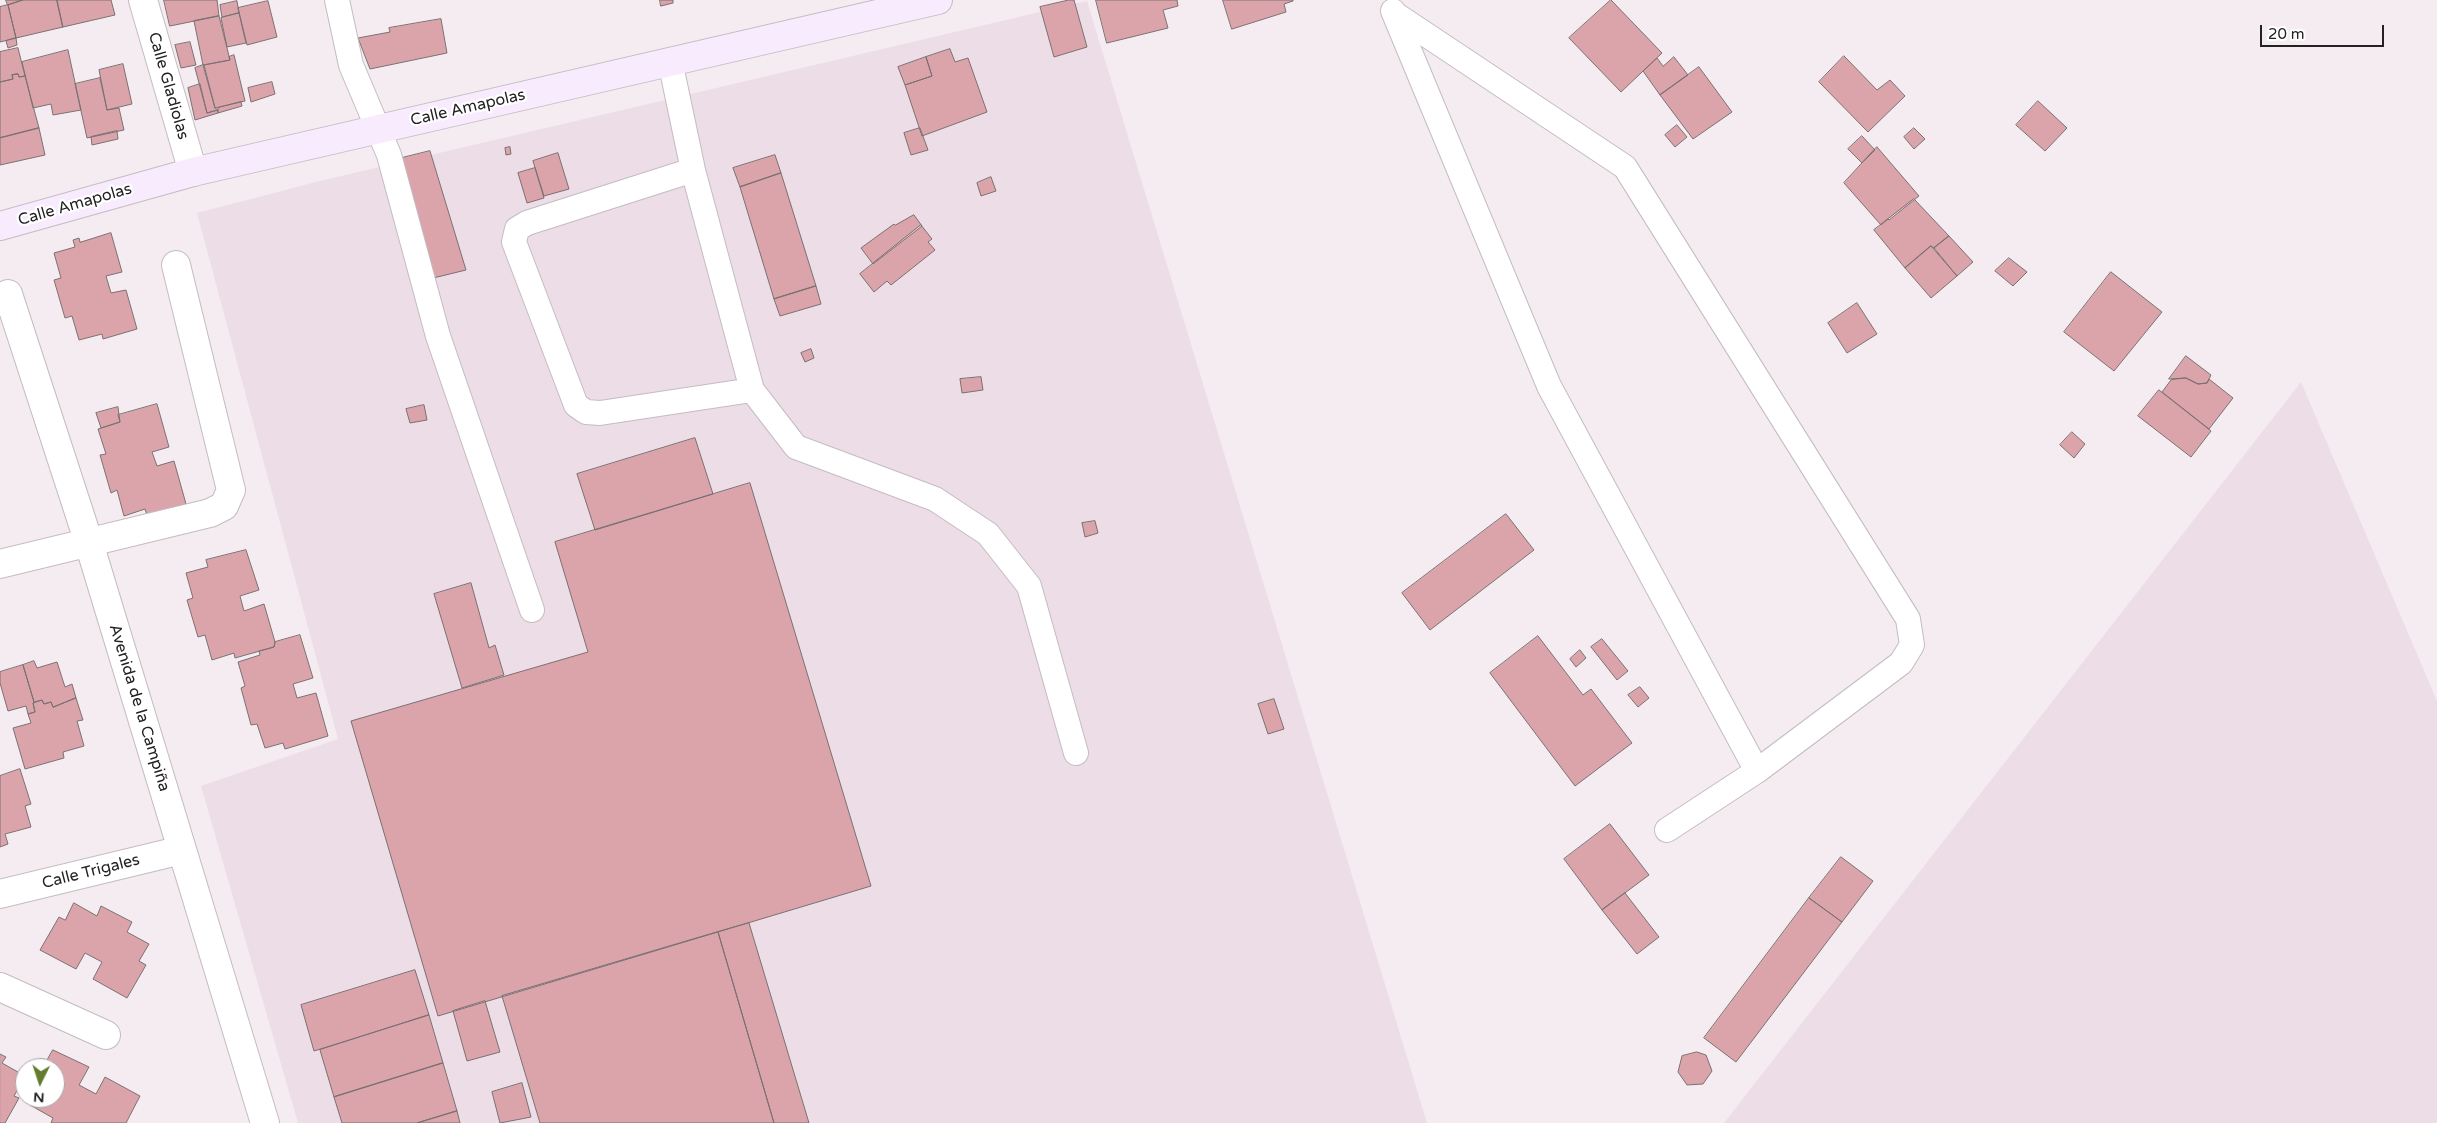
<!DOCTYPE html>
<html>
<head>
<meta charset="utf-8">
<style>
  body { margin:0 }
  #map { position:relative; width:2437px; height:1123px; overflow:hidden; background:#f4ecf1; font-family:"Varela Round",sans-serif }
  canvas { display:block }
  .north { position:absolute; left:15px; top:1058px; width:50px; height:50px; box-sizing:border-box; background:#fff; border:1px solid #a7a6a7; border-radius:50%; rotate:184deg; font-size:14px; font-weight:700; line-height:20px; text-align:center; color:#242122 }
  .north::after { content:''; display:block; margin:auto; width:18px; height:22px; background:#637c2e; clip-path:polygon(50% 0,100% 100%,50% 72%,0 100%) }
  .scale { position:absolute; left:2260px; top:25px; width:124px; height:22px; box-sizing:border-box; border:2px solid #242122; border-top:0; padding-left:6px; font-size:15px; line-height:18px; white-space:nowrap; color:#242122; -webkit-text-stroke:4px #fff; paint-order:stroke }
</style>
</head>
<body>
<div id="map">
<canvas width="2437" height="1123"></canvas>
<div class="north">N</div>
<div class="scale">20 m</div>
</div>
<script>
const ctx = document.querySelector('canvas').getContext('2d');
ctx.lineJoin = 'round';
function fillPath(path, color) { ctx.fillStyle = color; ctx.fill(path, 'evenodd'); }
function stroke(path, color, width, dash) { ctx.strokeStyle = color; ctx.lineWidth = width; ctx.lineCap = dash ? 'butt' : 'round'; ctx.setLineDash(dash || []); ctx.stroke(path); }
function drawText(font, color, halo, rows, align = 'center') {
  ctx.font = font + ' "Varela Round",sans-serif'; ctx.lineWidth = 4.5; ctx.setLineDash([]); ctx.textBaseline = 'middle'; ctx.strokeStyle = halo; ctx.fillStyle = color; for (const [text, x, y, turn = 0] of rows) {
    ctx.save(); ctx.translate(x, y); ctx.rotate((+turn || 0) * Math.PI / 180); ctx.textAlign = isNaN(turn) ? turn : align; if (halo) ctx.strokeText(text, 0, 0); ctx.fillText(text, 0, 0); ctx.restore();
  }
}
fillPath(new Path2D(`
  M1087,1l340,1122h-1129l-97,-337 137,-47 -141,-526 123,-32z
  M2301,382l136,319v422h-713z`), '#eddde6');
const building = new Path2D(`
  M6,0h17l-15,5z
  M23,0h34l6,27 -47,11 -8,-33z
  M57,0h54l4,15 -52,12z
  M164,0h53l2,16 -49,10z
  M660,0h13v3l-12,3z
  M1069,0h5l13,47 -33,10 -14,-50z
  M1096,0h81l1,6 -15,4 5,18 -61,15z
  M1223,0h70v1l-9,3 2,8 -54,17z
  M1611,0l51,53 -41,39 -52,-54z
  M237,1l2,12 -17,4 -2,-12z
  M268,1l9,36 -30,8 -9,-37z
  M8,5l8,33 -16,4v-35z
  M239,13l7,30 -19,4 -6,-29z
  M219,16l11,44 -27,5 -9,-44z
  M441,19l6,34 -77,16 -12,-31 32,-6 -1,-4z
  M16,38l1,7 -9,3 -2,-7z
  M190,42l6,23 -15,3 -6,-23z
  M18,48l7,28 -6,1 -1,-3 -6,1 1,4 -13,3v-30z
  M950,49l5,13 13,-4 19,54 -65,24 -17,-51 27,-9 -6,-19z
  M68,50l13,60 -28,5 -2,-11 -18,4 -11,-46z
  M234,55l11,46 -30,7 -11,-43 26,-5 -1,-3z
  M1844,56l33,34 13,-10 15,16 -37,36 -49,-50z
  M926,57l6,19 -27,9 -7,-18z
  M1674,57l14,18 -28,20 -17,-24 14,-13 6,8z
  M123,64l9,40 -25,6 -8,-40z
  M203,65l12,43 3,2 -11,3 -12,-45z
  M1699,67l33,45 -39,27 -33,-44z
  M18,74l1,3 6,-1 14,52 -39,10v-56l13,-3 -1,-4z
  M100,78l7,32 12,-2 5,22 -37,8 -12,-54z
  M272,82l3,12 -24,8 -3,-14z
  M200,84l7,29 10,-3 1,3 -23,7 -7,-32z
  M2038,101l29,27 -22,23 -29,-26z
  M241,102l1,4 -24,7v-5z
  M1677,125l10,12 -12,10 -10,-12z
  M39,128l6,27 -45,10v-27z
  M920,128l8,22 -17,5 -7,-22z
  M1914,128l11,11 -11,10 -10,-12z
  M117,131l1,8 -26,6 -1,-8z
  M1862,136l13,14 -13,13 -14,-14z
  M510,147l1,7 -5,1 -1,-7z
  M1877,147l42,49 -30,24 -1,-1 -7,6 -37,-42z
  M430,151l36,119 -41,10 -31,-120z
  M558,153l11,36 -25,7 -11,-35z
  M775,155l6,18 -41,14 -7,-19z
  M535,168l9,30 -17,5 -9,-30z
  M781,173l35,113 -42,13 -34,-112z
  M991,177l5,14 -15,5 -4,-13z
  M1914,199l35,37 -15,12 -3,-2 -26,22 -31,-38z
  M914,215l8,11 -49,38 -12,-16 33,-24 1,1z
  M921,225l11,14 -4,3 7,8 -44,35 -4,-4 -13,11 -14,-18z
  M111,233l11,39 -16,4 5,17 15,-3 11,39 -34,10 -1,-5 -23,6 -7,-24 -7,2 -11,-38 7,-2 -7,-25 21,-6 -2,-7 6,-2 1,4z
  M1949,236l24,26 -16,14 -23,-28z
  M1931,246l26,30 -26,22 -26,-30z
  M2009,258l18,14 -14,14 -18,-15z
  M2111,272l51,40 -48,59 -50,-39z
  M816,286l5,18 -41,12 -6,-17z
  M1857,303l20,31 -30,19 -19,-30z
  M811,349l3,9 -9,4 -4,-9z
  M2186,356l25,19 -4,8 -9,1 -12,-6 -17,1z
  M981,377l2,13 -21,3 -2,-14z
  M2186,378l12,6 9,-1 2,-4 24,19 -24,31 -47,-37 9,-12z
  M2159,390l52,41 -20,26 -53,-41z
  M157,404l12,43 -17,5 5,14 17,-5 12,43 -39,11 -2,-6 -21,7 -7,-26 -6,3 -11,-38 6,-1 -8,-25 22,-7 -2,-7z
  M424,405l3,15 -17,3 -4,-14z
  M118,407l2,15 -19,6 -5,-15z
  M2072,432l13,12 -11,14 -14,-13z
  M695,438l18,56 -118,36 -18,-56z
  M750,483l121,403 -433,130 -87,-295 237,-69 -33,-110z
  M1506,514l28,36 -104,80 -28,-37z
  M1095,521l3,12 -13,4 -3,-14z
  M246,550l13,40 -19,6 4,15 20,-7 11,38 -1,5 -39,11 -1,-5 -22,7 -7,-25 -7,2 -11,-37 6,-2 -7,-25 22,-6 -2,-7z
  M471,583l18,65 6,-3 9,30 -42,13 -28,-94z
  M300,635l13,43 -20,6 4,14 19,-5 12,43 -43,13 -2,-6 -18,5 -8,-24 -6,1 -10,-37 4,-2 -7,-24 22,-7 -1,-4 15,-4 1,-5z
  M1538,636l45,59 8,-6 41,54 -57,43 -85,-113z
  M1602,639l26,32 -11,9 -26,-33z
  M1580,650l6,8 -10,9 -6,-8z
  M34,661l3,7 20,-6 8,25 7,-3 4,14 -23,9 -2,-5 -7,2 -2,-4 -8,2 -11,-37z
  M23,665l11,37 -1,1 2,9 -7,2 -2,-8 -18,5 -8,-28v-11z
  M1640,687l9,11 -11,9 -10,-12z
  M76,698l7,22 -6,1 7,25 -21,6 1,6 -39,11 -12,-41 18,-5 -3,-9 7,-2 -2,-9 9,-3 2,4 7,-2 2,5z
  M1274,699l10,30 -16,5 -10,-30z
  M20,769l11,35 -6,2 6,21 -26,7 3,10 -8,3v-71z
  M1610,824l39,51 -47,35 -38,-51z
  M1841,857l32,24 -31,41 -33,-24z
  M1625,893l34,44 -22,17 -35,-44z
  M1809,898l33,24 -106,140 -32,-24z
  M74,903l23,13 4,-10 31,16 -5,10 22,12 -10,17 7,4 -19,33 -34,-19 9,-17 -17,-9 -9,16 -36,-19 19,-33 6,3z
  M749,923l60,200h-35l-56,-191z
  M718,932l56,191h-234l-38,-127z
  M415,970l14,45 -115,36 -13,-46z
  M485,1001l15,51 -33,9 -14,-50z
  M429,1015l14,48 -109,34 -14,-47z
  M53,1050l36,17 -10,18 17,9 9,-17 35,19 -14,27h-75l2,-5 -23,-13 4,-7h21v-30h-12z
  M1697,1052l9,3 6,16 -9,13 -16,1 -9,-13 4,-16z
  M0,1054l6,3 -4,6 23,13 -11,20 5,2 -14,25h-5z
  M443,1063l14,48 -40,12h-75l-8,-26z
  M522,1083l9,34 -31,6 -8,-31z
  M457,1111l3,12h-43z`);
fillPath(building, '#dba4ab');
stroke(building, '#7a7172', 1);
const lane = new Path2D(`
  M337,0l14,65 38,90 49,181 94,274
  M1393,11l156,375 208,385
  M1395,14l230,153 283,452 4,26 -11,18 -144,108 -90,59
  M670,61l23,109 59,220 44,57 139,52 53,35 41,52 47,167
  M693,170l-166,53 -10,6 -3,13 62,163 10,7 14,1 152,-23`);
const street = new Path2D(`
  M143,0l50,172
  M8,294l81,249 176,580
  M0,564l210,-51 14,-7 7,-16 -55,-225
  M0,894l182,-44
  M0,987l106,48`);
const secondary = new Path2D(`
  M0,226l193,-54 745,-172`);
stroke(lane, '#c4bcc1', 26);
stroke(street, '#c4bcc1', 30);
stroke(secondary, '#c4bcc1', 30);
stroke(lane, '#fff', 24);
stroke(street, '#fff', 28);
stroke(secondary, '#f8ebfe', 28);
drawText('16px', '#242122', '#fff', [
  ["Calle Gladiolas",168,86,74],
  ["Calle Amapolas",468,108,-13],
  ["Calle Amapolas",75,205,-16],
  ["Avenida de la Campiña",139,708,73],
  ["Calle Trigales",91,872,-14]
]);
</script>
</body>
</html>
